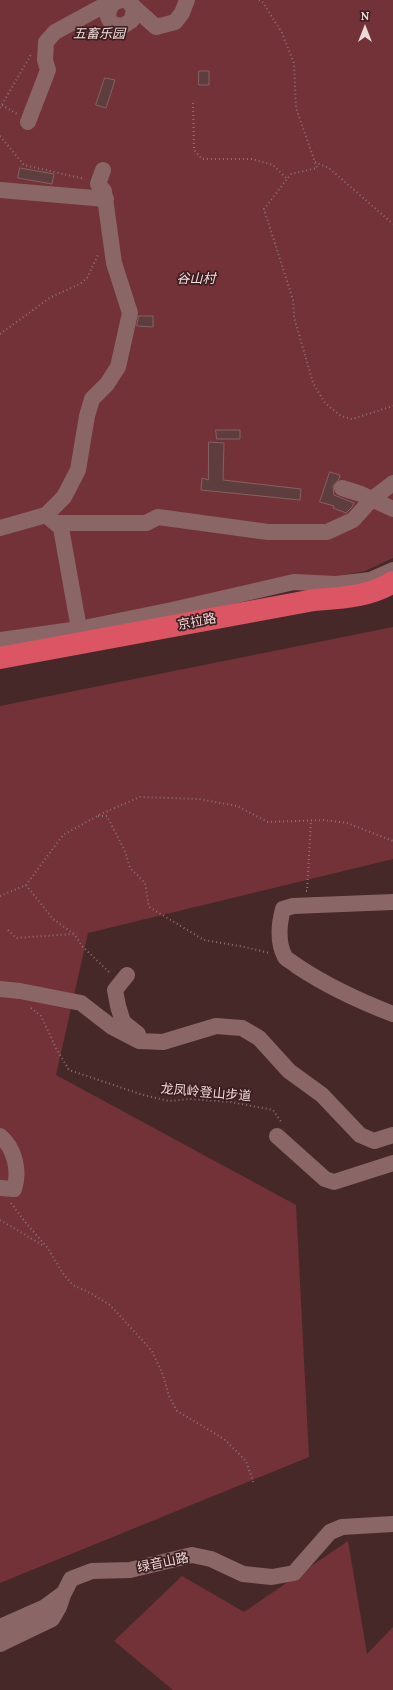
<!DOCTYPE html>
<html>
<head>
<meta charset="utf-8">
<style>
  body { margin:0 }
  #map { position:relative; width:393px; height:1690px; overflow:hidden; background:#472829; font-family:Lora,serif }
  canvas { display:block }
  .north { position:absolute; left:345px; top:8px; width:40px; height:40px; -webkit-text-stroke:3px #3c1e20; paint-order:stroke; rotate:0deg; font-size:11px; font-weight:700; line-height:16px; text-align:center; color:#eed9d9 }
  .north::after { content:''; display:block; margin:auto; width:14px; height:18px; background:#eed9d9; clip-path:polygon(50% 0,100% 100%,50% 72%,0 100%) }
</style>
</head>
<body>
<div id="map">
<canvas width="393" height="1690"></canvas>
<div class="north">N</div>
</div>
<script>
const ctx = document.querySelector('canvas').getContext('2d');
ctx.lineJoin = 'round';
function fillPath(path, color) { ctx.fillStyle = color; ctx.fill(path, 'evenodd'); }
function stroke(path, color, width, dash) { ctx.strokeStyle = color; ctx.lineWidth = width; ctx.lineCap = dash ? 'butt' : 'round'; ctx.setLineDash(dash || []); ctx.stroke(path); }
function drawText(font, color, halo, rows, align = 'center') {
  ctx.font = font + ' Lora,"Noto Sans SC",serif'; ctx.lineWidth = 3.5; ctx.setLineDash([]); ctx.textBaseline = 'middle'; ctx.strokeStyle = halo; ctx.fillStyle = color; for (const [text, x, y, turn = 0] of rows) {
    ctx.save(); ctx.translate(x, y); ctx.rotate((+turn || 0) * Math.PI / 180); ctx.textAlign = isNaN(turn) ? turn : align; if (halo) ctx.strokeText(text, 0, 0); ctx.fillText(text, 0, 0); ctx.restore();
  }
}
fillPath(new Path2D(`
  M0,0h393v558l-28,13 -71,13 -294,61z
  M393,627v232l-305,74 -32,142 240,130 13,252 -309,126v-877z
  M348,1541l19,113 26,-27v63h-220l-59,-49 68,-65 62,36z`), '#733238');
const building = new Path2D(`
  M199,71h10v14h-10z
  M105,78l10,2 -9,28 -10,-3z
  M20,168l34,6 -2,10 -34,-6z
  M139,316h14v11l-16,-1z
  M216,430h24v9h-23z
  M209,442l15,1 -1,37 78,9 -1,11 -99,-10 1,-12 6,2z
  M330,472l10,3 -1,4 -6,7 1,9 20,8 -2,4 -6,6 -13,-5 1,-2 -14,-4z`);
fillPath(building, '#5e3d3e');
stroke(building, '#856162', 1);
stroke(new Path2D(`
  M259,0l3,1 20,32 12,30 2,45 21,60 -26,6 -27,35 29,91 1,17 19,66 12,20 16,13 11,3 41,-13
  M193,103l1,47 8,9h50l21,6 14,14
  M2,105l15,9
  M0,108l32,-55
  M0,136l24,29 61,14
  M315,162l14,6 64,56
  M0,334l51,-37 29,-13 7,-6 11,-23
  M98,816h9l18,35 5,17 15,15 4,24 55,33 41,7 24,6
  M26,885l27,34 21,15 8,12 28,27
  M306,891h1l4,-70
  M0,896l26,-11 37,-50 38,-21 39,-17 59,2 38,7 31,16 56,-2 23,3 46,18
  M8,930l8,8 57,-4
  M31,1008l10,8 15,32 13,22 74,25 26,6 21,-2 41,3 42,8 9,13
  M11,1203l15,20 21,24 17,28 9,10 19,9 18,11 42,46 11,24 6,21 8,15 47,28 22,22 8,23
  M0,1220l44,26`), '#8e7373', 2, [1, 3]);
stroke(new Path2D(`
  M121,0l-8,3 -4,7 -1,7 4,7 11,2 9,-6 2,-12 -5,-8
  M126,0l30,27 19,-5 7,-9 5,-13
  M28,122l20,-52 -3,-10 1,-18 9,-10 59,-32
  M0,190l106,9
  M342,488l19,6 32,15
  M46,515l18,-18 14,-27 9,-54 5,-17 15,-15 11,-17 12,-54 -16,-50 -10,-72 -6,-7 5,-14
  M56,523h90l12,-6 110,15h59l26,-12 19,-21 21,-16
  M0,528l46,-13 15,13 20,112
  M0,640l79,-11 93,-19 122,-28 42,2 34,-4 23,-10
  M393,902l-100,4 -10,3c-4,15 -6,33 2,48 2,3 9,6 12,9 30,20 62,35 96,48
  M127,975l-12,15 3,16 5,16 15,12
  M0,989l20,2 61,12 31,24 27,14 24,1 53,-16 26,2 17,10 30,33 33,24 38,40 14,6 19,-6
  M0,1136c15,12 20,36 14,53l-14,-1
  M277,1136l48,43 9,3 59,-19
  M0,1627l45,-20 19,-14 7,-14 21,-8 38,-1 62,-15 19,4 32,15 29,3 22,-4 36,-41 12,-5 51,-3
  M0,1644l52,-25 7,-12 4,-12`), '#8b6667', 16);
stroke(new Path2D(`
  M0,658l314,-58c27,-2 56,-3 79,-18`), '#db5564', 22);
drawText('italic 13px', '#f4dede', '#3c1e20', [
  ["五畜乐园",99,34],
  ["谷山村",196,279]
]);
drawText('13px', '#eed9d9', '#3c1e20', [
  ["京拉路",197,622,-11],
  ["龙凤岭登山步道",206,1093,5],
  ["绿音山路",163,1563,-12]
]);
</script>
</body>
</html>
